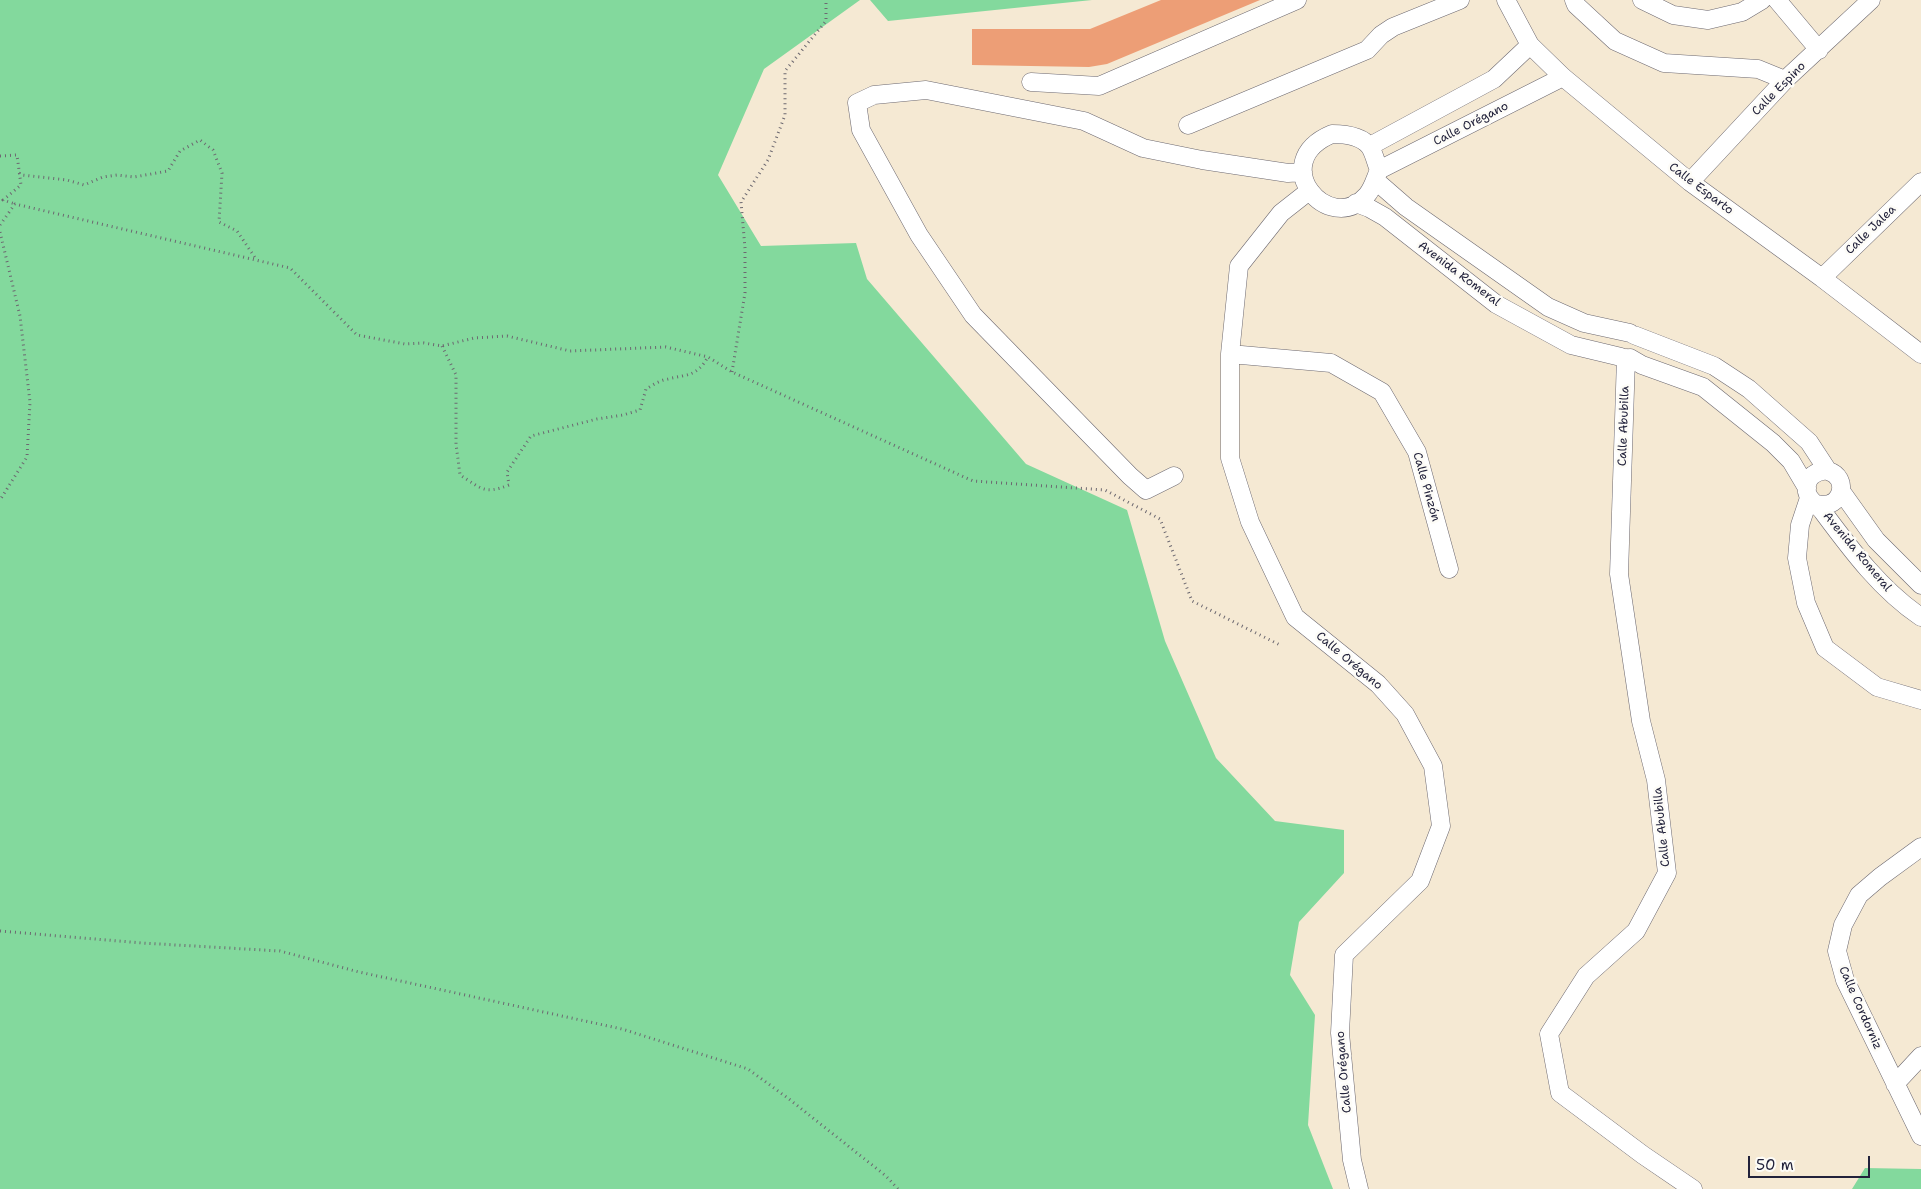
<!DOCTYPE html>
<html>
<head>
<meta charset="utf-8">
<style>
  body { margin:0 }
  #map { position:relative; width:1921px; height:1189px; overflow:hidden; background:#f5e9d3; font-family:"Shantell Sans",sans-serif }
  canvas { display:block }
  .scale { position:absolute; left:1748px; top:1156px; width:122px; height:22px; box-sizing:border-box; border:2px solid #22223b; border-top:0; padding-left:6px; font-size:15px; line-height:18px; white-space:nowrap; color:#22223b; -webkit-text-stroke:4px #fdfcf7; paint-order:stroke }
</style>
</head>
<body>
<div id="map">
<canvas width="1921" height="1189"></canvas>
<div class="scale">50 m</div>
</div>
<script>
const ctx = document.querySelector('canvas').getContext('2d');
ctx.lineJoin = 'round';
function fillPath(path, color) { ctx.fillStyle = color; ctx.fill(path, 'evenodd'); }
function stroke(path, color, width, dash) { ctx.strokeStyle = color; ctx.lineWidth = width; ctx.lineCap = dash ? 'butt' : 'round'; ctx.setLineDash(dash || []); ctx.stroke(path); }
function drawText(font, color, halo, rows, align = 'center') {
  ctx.font = font + ' "Shantell Sans",sans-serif'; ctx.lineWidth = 5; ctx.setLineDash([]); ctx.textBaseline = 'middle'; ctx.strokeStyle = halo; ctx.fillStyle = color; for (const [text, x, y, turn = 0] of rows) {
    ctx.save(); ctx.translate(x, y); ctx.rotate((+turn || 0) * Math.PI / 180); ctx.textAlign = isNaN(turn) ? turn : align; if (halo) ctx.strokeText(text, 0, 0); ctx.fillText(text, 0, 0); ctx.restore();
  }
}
fillPath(new Path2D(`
  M0,0h860l-96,69 -46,106 43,71 95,-3 11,36 159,185 101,46 38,131 51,117 59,63 69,9v43l-45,49 -9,53 25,40 -7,110 25,64h-1333z
  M870,0h222l-204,21z
  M1865,1168l56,1v20h-69z`), '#83d99d');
fillPath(new Path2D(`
  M1161,0h99l-153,64 -18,3 -117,-2v-36h118z`), '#ed9e76');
const street = new Path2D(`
  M1506,0l24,45 33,32 127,105 132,96 99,76
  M1574,0l2,5 39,36 49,22 94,6 27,11
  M1642,0l31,15 35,5 34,-8 20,-12
  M1777,0l42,50
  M1031,82l68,4 198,-86
  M1188,125l179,-75 14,-15 12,-8 67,-27
  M1332,134c12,0 30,2 38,13 4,6 6,16 9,23 -4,9 -6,18 -12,25 -38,43 -102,-33 -35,-61z
  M1370,146l124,-67 36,-34
  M1379,170l184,-93
  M1375,180l31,27 142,100 36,16 46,10
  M1690,182l95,-102 86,-80
  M1309,191l-28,22 -42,53 -9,88v104l20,64 45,95 83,67 27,30 28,52 8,60 -21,55 -76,74 -4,78 12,127 7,29
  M1356,203l13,5 16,9 111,87 75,41 50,12
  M1822,278l99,-96
  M1634,335l80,31 35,23 60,53 19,29
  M1230,354l101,9 51,29 35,60 32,117
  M1626,358l-7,216 22,147 15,59 11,93 -31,58 -50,45 -37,58 11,59 83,62 50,34
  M1630,358l12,7 61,22 70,56 18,18 16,27
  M1174,476l-28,14 -16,-14 -157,-161 -54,-80 -58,-105 -4,-27 17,-8 52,-5 158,31 59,27 59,12 86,13 15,-1
  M1841,491l35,49 45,45
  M1809,498l-9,27 -3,33 9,45 19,45 52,39 44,13
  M1817,504c26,6 33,-27 11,-33 -5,-1 -11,1 -15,4 -6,4 -8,13 -5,20 3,7 11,11 15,17 29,39 58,78 98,105
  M1921,847l-41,30 -21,18 -16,30 -6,26 8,29 76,156
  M1895,1084l26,-28`);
stroke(street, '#6c6870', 19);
stroke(new Path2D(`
  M0,156l17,-1 4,30 -18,15 12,4
  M19,173l3,2 45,5 17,5 19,-8 14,-2 17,2 34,-6 12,-20 20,-11 13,10 9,23 -3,49 18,9 19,28
  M0,225l15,-21 275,64 67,67 48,9 19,-1 18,3 32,-8 33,-2 63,15 96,-4 42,10 24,15 241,109 132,9 55,29 32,82 88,44
  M0,232l20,84 10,86 -3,55 -27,43
  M442,346l14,29v69l4,31c21,13 24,20 49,10l-2,-13 24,-36 66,-17 26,-4 17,-5 6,-21c7,-4 14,-9 22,-10 20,-5 28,-2 40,-22
  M732,372l13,-79v-45l-4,-46 27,-42 17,-45v-44l41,-50v-21
  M0,931l142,12 138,8 79,21 263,57 126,40 41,30 97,77 12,13`), '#6c6870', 3, [1, 4]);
stroke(street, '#fff', 18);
drawText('12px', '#22223b', '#fdfcf7', [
  ["Calle Espino",1779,89,-45],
  ["Calle Orégano",1471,124,-27],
  ["Calle Esparto",1701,189,37],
  ["Calle Jalea",1871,230,-44],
  ["Avenida Romeral",1459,274,37],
  ["Calle Abubilla",1624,426,-88],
  ["Calle Pinzón",1426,487,74],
  ["Avenida Romeral",1857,552,50],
  ["Calle Orégano",1349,661,40],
  ["Calle Abubilla",1662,827,-96],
  ["Calle Cordorniz",1860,1008,66],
  ["Calle Orégano",1344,1072,-95]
]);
</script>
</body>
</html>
